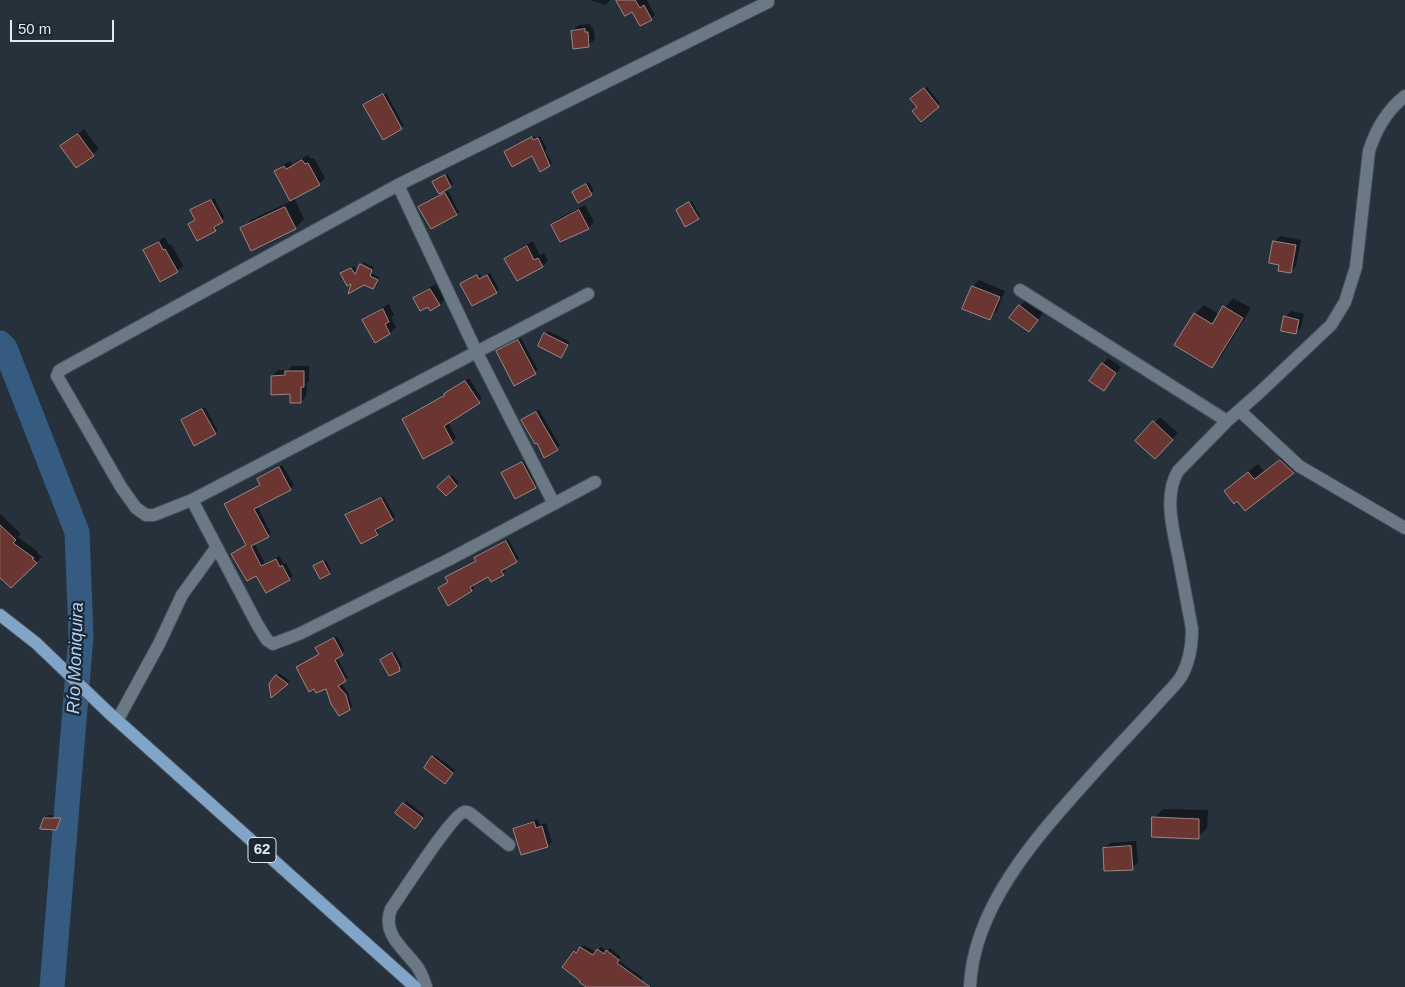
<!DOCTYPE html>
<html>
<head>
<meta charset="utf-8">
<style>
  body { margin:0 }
  #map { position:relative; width:1405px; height:987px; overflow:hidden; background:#26313c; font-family:Arial,sans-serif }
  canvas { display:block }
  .scale { position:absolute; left:10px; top:20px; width:104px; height:22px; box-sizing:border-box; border:2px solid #e2e9f0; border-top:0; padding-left:6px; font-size:15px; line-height:18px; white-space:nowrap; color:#e2e9f0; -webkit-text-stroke:4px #1c2732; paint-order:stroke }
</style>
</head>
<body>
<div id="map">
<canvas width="1405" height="987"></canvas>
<div class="scale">50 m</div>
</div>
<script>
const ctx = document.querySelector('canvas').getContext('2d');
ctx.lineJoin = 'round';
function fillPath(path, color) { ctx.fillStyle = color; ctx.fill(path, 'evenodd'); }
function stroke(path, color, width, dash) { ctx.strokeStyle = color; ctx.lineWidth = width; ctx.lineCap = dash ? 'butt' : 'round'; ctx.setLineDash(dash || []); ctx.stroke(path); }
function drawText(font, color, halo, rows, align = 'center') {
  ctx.font = font + ' Arial,sans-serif'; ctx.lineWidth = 4.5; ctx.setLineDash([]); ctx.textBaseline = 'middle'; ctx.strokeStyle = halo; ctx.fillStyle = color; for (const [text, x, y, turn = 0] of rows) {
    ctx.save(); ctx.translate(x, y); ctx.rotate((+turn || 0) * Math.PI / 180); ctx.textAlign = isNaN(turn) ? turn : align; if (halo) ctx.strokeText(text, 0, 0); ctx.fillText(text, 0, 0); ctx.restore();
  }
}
fillPath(new Path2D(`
  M590,0h20l-4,5z
  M618,0h29l8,15 -4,4 -19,-9z
  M590,24l1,3h2l2,12 -6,6 -17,-14 6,-6z
  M927,87l13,16 -19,17 -6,-24z
  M386,93l18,33 -3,2 -37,-23z
  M84,129l15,20 -23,17 -14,-20z
  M534,136l2,2 4,-2 7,13 -2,2 7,12 -2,2 -18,-10 -27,-3z
  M308,155l3,4 3,-1 11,20 -6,6 -25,14 10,21 -9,9 -53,1 9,-9 40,-19 -16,-29 6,-6 9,-5 2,3z
  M448,174l5,10 -2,2 -15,-6z
  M589,182l5,9 -16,10 -5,-9z
  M448,191l11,21 -3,2 -36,-7z
  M214,198l11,20 -9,6 1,3 -2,3 -25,-6 6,-5 -2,-11z
  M692,201l8,15 -2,2 -21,-8z
  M585,205l9,17 -6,6 -36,-3 6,-6z
  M1280,236l21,4 -5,26 -6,6 -10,-8 -6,-22z
  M165,237l4,8 2,-1 12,22 -6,5 -32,-20 5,-6z
  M533,241l7,14 4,-2 4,8 -6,5 -36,-7 6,-6z
  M363,262l11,5 -1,2 -11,-6z
  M360,265l12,6 -1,2 8,4 -6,11 -19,-6 -12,-9 12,-7 4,6z
  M490,273l9,16 -3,3 -32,-10 16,-8 2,4z
  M979,280l26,11 -9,21 -6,6 -17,-32z
  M436,284l9,15 -5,5 -25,-6 6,-6z
  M1233,298l18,10 -30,49 -9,9 -17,-52 9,-9 15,9z
  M1026,300l17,13 -14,18 -9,-25z
  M389,304l5,11 -3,3 5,9 -6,6 -15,8 -11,-20 6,-6z
  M1291,311l13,3 -3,13 -6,6 -10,-16z
  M548,331l22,11 -9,15 -16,-23z
  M521,338l17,32 -23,14 -18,-32z
  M1108,358l13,9 -17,22 -1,-25z
  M292,366h17v14l-2,3 -1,13 -5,6 -29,-26 6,-6h10z
  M469,378l13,21 -34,23 8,16 -4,4 -28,15 -21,-38 4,-4 38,-20z
  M205,407l13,24 -3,2 -33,-13z
  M539,410l21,36 -15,10 -22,-36z
  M1160,417l18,16 -23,24 -18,-16z
  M1290,451l12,12 -8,9 -49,38 -8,-10 -12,-9 33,-27 6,7z
  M525,460l12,24 -2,2 -33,-13z
  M282,465l12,20 -4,4 -33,17 14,27 -17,10 11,21 14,-8 5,8 2,-1 7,13 -27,16 -9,-18 -24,-20 14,-10 -21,-40 35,-20 -2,-5 3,-3z
  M452,475l7,7 -13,12 -7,-7z
  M384,497l11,20 -18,10 2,5 -2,2 -30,-19 18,-10 1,1z
  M0,514l21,20 -3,3 20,15 -1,1 5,4 -31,29 -11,-10z
  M508,539l11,20 -15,9 2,4 -3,2 -14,2 -17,8 2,4 -3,2 -31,-2 9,-6 -3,-5 3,-2 28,-15 -1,-2 2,-3z
  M326,560l5,11 -2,2 -11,-9z
  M337,636l8,15 -8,6 11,21 -7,5 7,9 4,14 -2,3 -24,-21 -29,-21 23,-13 -3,-6 2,-3z
  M395,652l6,11 1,4 -3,3 -15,-13z
  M279,673l11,8 -18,15 5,-20z
  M435,755l20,15 -7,10 -15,-23z
  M406,801l19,14 -7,10 -22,-12z
  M1163,809l45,1 -1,18 -9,9 -44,-19z
  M48,815l15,1 -7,13 -11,-11z
  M538,819l2,6 6,-2 6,19 -4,4 -34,-16 4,-4z
  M1136,841l2,21 -6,6 -28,-19 6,-6z
  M584,945l12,7 5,-5 6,4 3,-3 11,9 -3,3 25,18 -2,3 7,6h-60l-13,-35 2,-3 2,2z`), '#0007');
stroke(new Path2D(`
  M0,343l5,5 72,184 4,104 -29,351`), '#355b81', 25);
const building = new Path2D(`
  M616,0h19l5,8 4,-3 8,15 -12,6 -8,-14 -7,4z
  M585,29v3h3l1,15 -16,2 -2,-18z
  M924,88l15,19 -18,15 -9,-11 5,-4 -7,-8z
  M383,94l19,35 -19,11 -20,-35z
  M78,134l16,22 -18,12 -16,-22z
  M532,137l1,3 5,-2 12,28 -10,6 -8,-16 -20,11 -8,-15z
  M302,160l3,4 3,-1 12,22 -30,16 -16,-30 10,-5 2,3z
  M445,175l6,12 -12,7 -7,-12z
  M586,184l6,11 -14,8 -6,-11z
  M445,193l12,22 -26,14 -13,-22z
  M211,200l12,22 -9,5 2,4 -19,10 -9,-17 7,-4 -5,-10z
  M689,202l10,17 -14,8 -9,-17z
  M285,207l11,22 -45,22 -11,-23z
  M579,210l10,19 -29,13 -9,-17z
  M1273,241l23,4 -5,28 -13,-2 1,-6 -10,-2z
  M159,242l4,8 2,-1 13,23 -18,10 -17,-32z
  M527,246l7,14 4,-2 5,9 -26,14 -13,-22z
  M360,264l12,6 -2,6 8,4 -5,9 -9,-4 -16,9 3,-10 -4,2 -7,-13 11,-5 4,6z
  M477,275l2,4 8,-4 10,18 -25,13 -12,-22z
  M972,286l28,11 -10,23 -28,-11z
  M430,289l10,16 -10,6 -2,-4 -8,4 -7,-13z
  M1019,305l19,15 -9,12 -20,-14z
  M1223,306l20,12 -31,50 -38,-23 20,-32 18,11z
  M383,309l6,13 -4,2 5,10 -15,9 -13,-23z
  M1284,316l15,4 -3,14 -15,-3z
  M544,333l24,12 -7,13 -23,-12z
  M518,340l18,34 -22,12 -18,-35z
  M1102,363l14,10 -12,18 -15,-10z
  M285,371h19v16h-3v16h-11v-9l-19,1v-19l14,-1z
  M465,381l15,22 -36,23 9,17 -30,16 -21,-40 43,-24 -1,-1z
  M202,409l14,25 -22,12 -13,-26z
  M536,412l22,38 -14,8 -7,-15 -2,1 -14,-24z
  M1153,421l20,19 -18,19 -20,-18z
  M1280,460l14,13 -49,38 -8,-10 -3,3 -10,-13 24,-19 6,7z
  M522,462l14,26 -21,11 -14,-26z
  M279,467l12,23 -37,19 15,28 -18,9 10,20 15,-7 4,8 2,-2 8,15 -24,13 -10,-17 -9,5 -16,-27 15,-9 -22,-41 36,-19 -3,-6z
  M449,476l8,10 -11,10 -9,-9z
  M381,498l12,22 -18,10 3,5 -17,9 -16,-29z
  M0,525l16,15 -3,3 21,15 -2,1 5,4 -26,25 -11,-10z
  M506,541l11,21 -16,9 3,4 -13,7 -3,-5 -18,10 2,4 -24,15 -10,-18 10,-6 -3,-5 31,-16 -2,-3z
  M323,561l7,13 -10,5 -7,-13z
  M334,638l9,17 -8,5 11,21 -8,5 8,9 4,15 -11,6 -8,-12 -5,-15 -10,4 -2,-4 -5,3 -13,-25 20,-11 3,-2 -4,-6z
  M392,653l7,13 1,5 -11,5 -9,-16z
  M276,675l12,9 -17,14 -2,-14z
  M432,756l21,17 -8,11 -21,-16z
  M403,803l20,15 -8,11 -20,-16z
  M1152,817l47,2v20l-47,-2z
  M44,818h17l-5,12 -16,-1z
  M534,822l2,6 6,-2 6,21 -27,8 -8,-26z
  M1131,846l2,24 -29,1 -1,-23z
  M580,947l13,8 4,-6 7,5 2,-4 13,10 -2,3 33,24h-64l-7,-5 1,-1 -18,-14 12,-16 2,2z`);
fillPath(building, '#6b3631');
stroke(building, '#9c8784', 1);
const minor = new Path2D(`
  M398,185l79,168 77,151
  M1020,290l207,131
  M588,294l-396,206 -38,15h-8l-10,-7 -15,-21 -64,-111 2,-5 5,-3 334,-183 370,-183
  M1240,411l59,55 106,62
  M192,500l65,124 10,16 6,4 26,-10 149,-74 147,-78
  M118,719l41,-75 23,-49 34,-47
  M426,987c-2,-7 -4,-13 -8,-19 -13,-19 -37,-33 -27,-59 10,-14 61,-94 73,-97 3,-1 5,1 7,2l38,31
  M970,987c3,-82 70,-154 122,-212 22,-25 45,-48 67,-73 7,-8 16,-16 22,-25 8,-14 11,-33 11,-48 -4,-21 -8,-43 -12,-64 -5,-29 -18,-67 -2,-94l49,-50 32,-28 72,-68 14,-23 11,-35 13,-116c7,-22 17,-40 36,-55`);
const major = new Path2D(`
  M0,615l36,28 73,70 306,274`);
stroke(minor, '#454f58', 14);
stroke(major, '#454f58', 14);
stroke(minor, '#6b7885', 12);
stroke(major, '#81a5c9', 12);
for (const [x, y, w] of [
  [262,850,28]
]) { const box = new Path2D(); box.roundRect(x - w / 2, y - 12.5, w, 25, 4); ctx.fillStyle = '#1c2732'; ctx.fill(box); stroke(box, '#e2e9f0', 1); }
drawText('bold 15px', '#e2e9f0', null, [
  ["62",262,850]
]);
drawText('italic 18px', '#b1d5fa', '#1c2732', [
  ["Río Moniquira",76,658,-88]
]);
</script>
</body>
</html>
